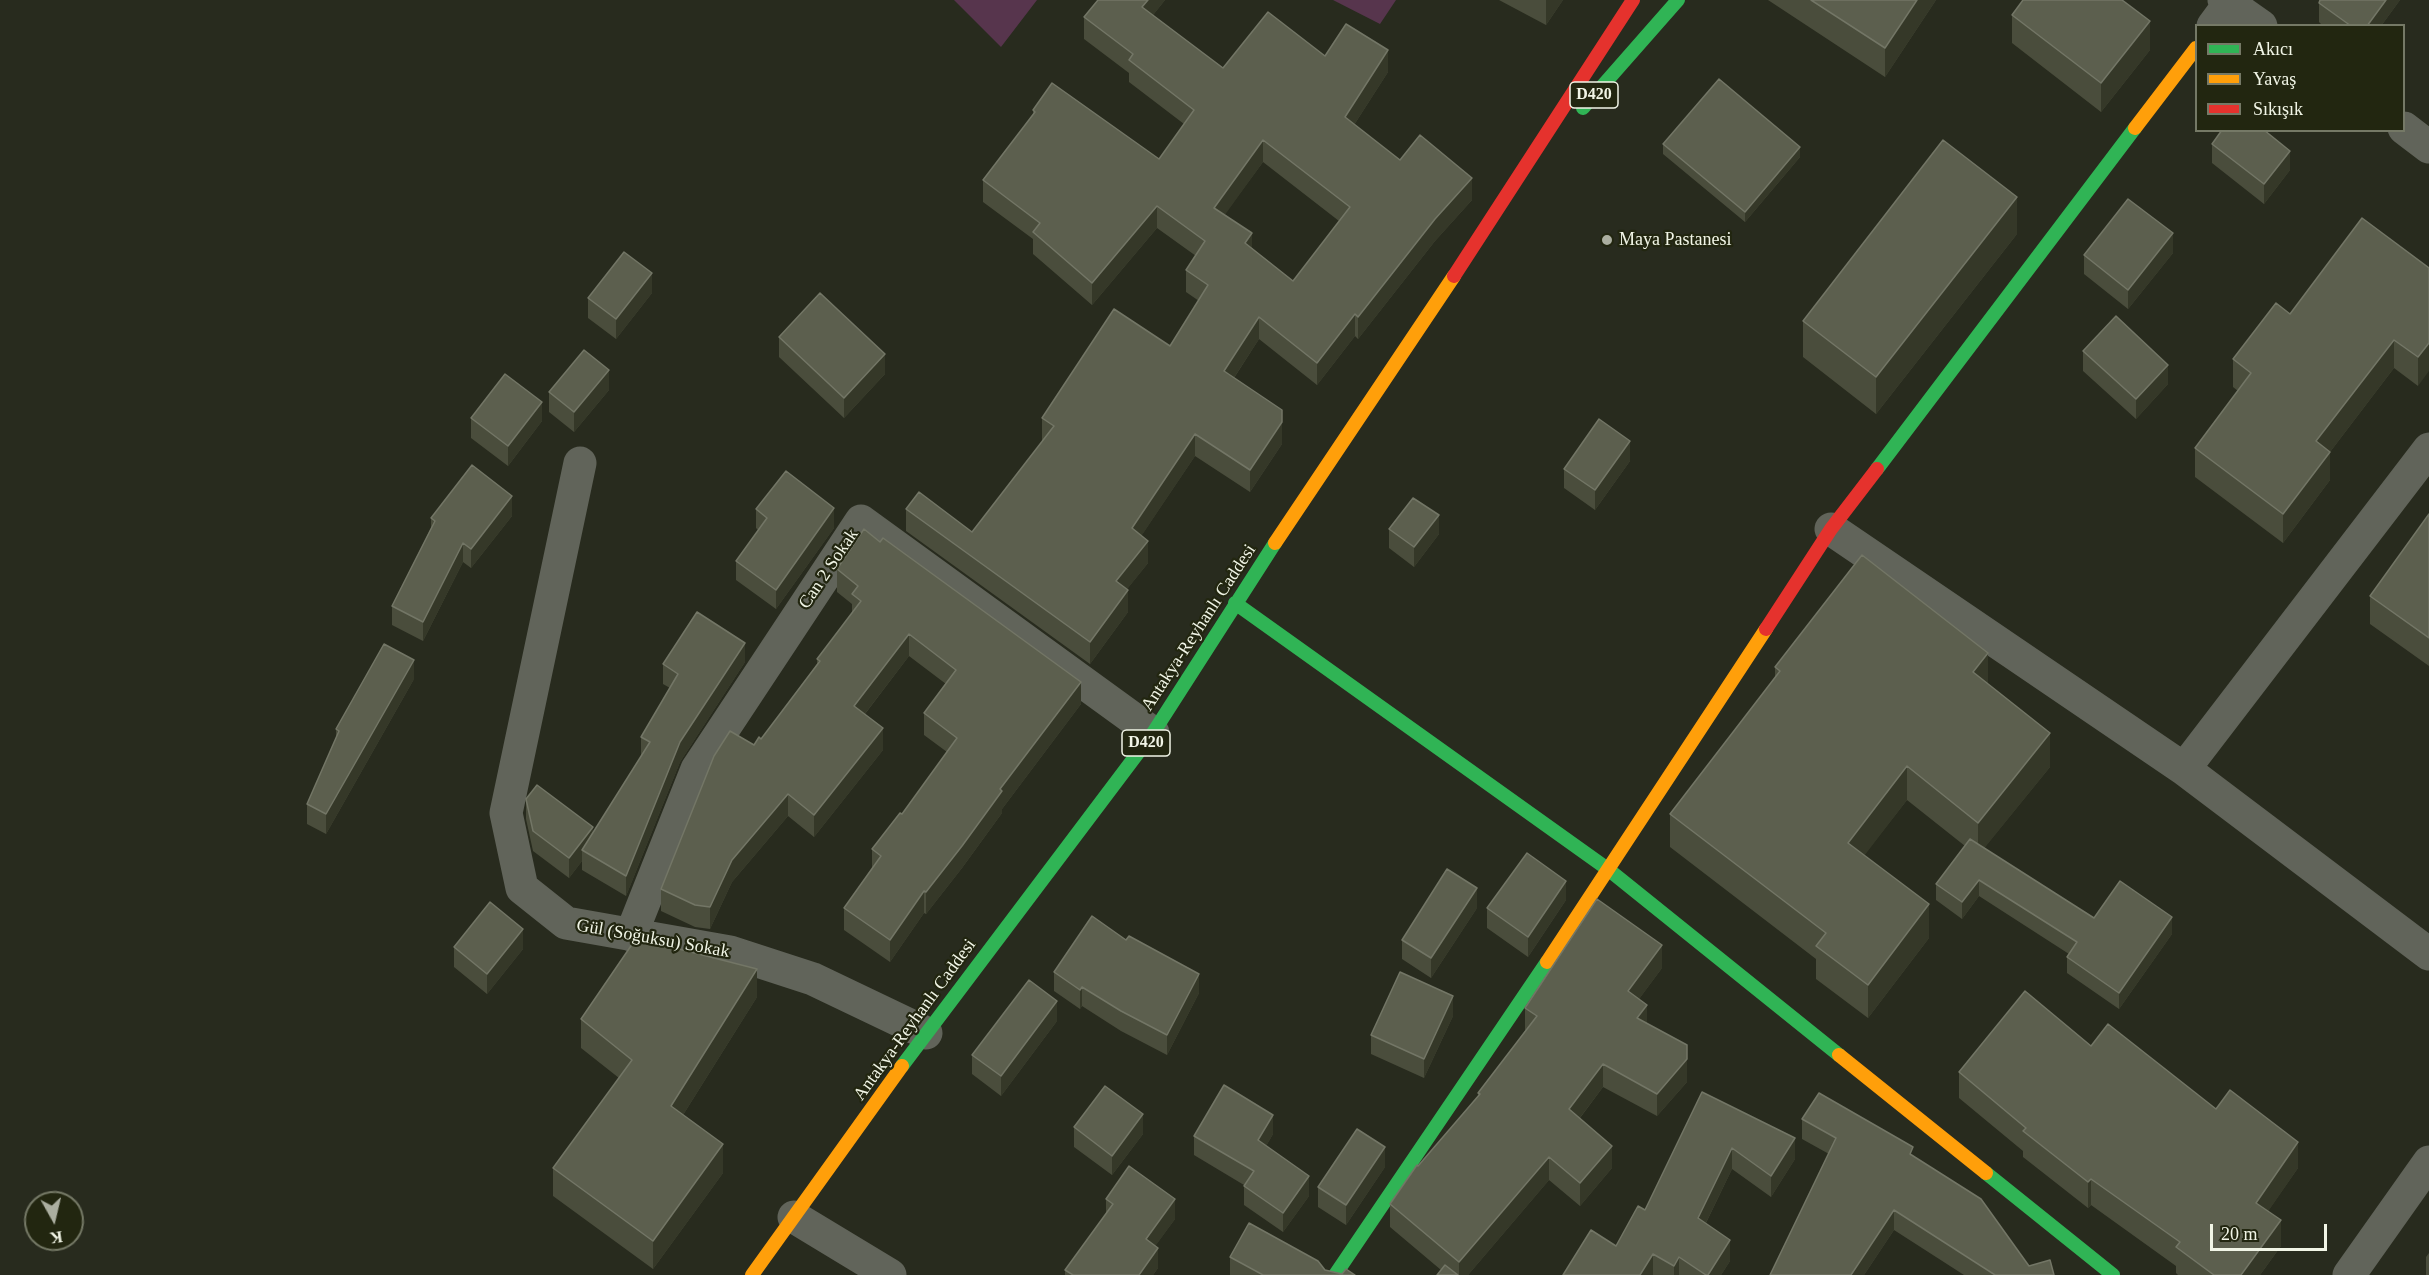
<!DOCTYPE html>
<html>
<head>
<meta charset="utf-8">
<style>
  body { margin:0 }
  #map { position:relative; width:2429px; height:1275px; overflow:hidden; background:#282b1e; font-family:"Times New Roman",serif }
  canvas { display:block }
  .legend { position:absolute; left:2195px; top:24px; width:210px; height:108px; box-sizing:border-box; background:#222610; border:2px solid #757966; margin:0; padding:8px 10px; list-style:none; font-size:18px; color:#f1f5e6 }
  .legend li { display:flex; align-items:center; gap:12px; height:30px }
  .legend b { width:30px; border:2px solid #757966 }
  .north { position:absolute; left:24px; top:1191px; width:60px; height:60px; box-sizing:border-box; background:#222610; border:2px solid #757966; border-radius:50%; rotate:172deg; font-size:16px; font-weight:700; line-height:24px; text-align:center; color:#f1f5e6 }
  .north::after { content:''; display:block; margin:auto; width:21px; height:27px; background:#abaea0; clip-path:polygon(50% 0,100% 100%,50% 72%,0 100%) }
  .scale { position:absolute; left:2210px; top:1224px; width:117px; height:27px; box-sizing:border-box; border:3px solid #f1f5e6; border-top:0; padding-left:8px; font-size:18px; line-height:21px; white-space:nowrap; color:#f1f5e6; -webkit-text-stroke:4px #222610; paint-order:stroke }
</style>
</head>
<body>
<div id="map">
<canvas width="2429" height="1275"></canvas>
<ul class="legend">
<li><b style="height:8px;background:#30b455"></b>Akıcı</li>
<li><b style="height:8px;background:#ff9f0a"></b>Yavaş</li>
<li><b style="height:8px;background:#e5322d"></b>Sıkışık</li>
</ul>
<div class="north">K</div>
<div class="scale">20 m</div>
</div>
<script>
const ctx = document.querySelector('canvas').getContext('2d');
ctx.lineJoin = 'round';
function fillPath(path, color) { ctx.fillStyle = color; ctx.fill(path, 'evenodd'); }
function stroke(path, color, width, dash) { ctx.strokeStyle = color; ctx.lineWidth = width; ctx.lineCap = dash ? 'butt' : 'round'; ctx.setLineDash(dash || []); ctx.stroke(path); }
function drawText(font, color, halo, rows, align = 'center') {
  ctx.font = font + ' "Times New Roman",serif'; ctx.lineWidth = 4.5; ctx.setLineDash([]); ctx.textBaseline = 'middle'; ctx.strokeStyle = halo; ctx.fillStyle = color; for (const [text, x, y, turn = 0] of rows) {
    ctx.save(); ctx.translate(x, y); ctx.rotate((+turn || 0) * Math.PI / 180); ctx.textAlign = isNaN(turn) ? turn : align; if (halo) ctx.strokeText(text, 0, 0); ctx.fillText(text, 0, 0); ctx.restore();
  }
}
fillPath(new Path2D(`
  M954,0h83l-36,47z
  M1333,0h63l-16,24z`), '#57354d');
stroke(new Path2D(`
  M2224,0l37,26
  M2213,26l17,-23
  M2404,128l25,19
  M2429,449l-245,320 245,185
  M580,463l-74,350 16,75 44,35 164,29 83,27 113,54
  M1831,529l353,240
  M631,935l66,-166 164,-248 292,212
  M794,1217l96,58
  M2349,1275l80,-113`), '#61645a', 33);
stroke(new Path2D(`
  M1583,108l95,-108
  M1877,469l258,-341
  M1235,603l374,267 230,185
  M902,1066l251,-333 122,-190
  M1986,1173l127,102
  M1335,1275l212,-313`), '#30b455', 14);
stroke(new Path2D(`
  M2135,128l61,-80
  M1275,543l179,-267
  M1547,962l219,-333
  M1839,1055l147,118
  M752,1275l150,-209`), '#ff9f0a', 14);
stroke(new Path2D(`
  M1454,276l179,-276
  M1766,629l65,-100 46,-60`), '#e5322d', 14);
fillPath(new Path2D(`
  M1098,0h67l-12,15 70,53 102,-12 63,16 -34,53 46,35 72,40 -37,41 -77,98 -3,-3 -38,49 -58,-46 -25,39 48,66 -32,48 -55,-36 -54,80 7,27 -21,26 1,23 -38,52 -184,-133v-22l66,23 71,-91 -1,-1v-22l128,-72 29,-45 -13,-9v-22l10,-14 -39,-28 -65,77 -59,-51v-15l-50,-37v-22l50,-65v-5l126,49 25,-35 -55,-42v-9l-45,-34v-22zM1263,162l76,59 -46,60 -41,-33 -28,-33z
  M1499,0h64l-17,25z
  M1768,0h168l-51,77z
  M2320,0h80l-19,26h-58l-4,-4v-19z
  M2012,15l138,35 -49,62 -89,-69z
  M1663,144l137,13 -55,65 -82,-68z
  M2212,144l78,26 -26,34 -52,-41z
  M2017,234l-141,180 -73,-57v-36z
  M2173,253l-45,56 -44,-35v-19z
  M2429,268l-11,118 -24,-18 -64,84v28l-47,63 -88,-66v-29l43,-57 -5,-4v-28l57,-45z
  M652,293l-36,46 -28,-21v-20z
  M779,337l106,37 -41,44 -65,-61z
  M2083,351l85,33 -32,35 -53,-48z
  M609,390l-35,42 -25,-20v-20z
  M471,418l71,3 -34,45 -37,-28z
  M1630,461l-35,49 -31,-22v-19z
  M756,509l78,19 -58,81 -40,-29v-19l22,-31 -2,-2z
  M2429,514v152l-59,-42v-28z
  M512,516l-41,52 -8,-6 -40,79 -31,-16v-19l39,-78v-10z
  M1389,529l50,5 -25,33 -25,-19z
  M837,569l244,135 -79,105v4l-40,55 -36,46 -2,-1 -34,49 -46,-32v-22l28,-39v-20l30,-35 45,-62 -23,-17v-22l22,-29 -37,-28 -44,58 18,36 -69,87 -26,-21 -56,66 -22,47 -15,-2 -34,-16v-22l93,-144 7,-6 56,-75v-5l35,-46v-9l-15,-12z
  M745,662l-65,100 -54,134 -44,-26v-9l-13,17 -36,-27 -7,-32v-20l67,33 48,-76v-19l29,-49 -7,-4v-20z
  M1775,667l213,17 62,83 -66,81 110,70 78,16 -53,75 -52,-36v-16l2,-3 -90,-58 -17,23 -26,-19v-16l29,-38 -58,-46 -43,55 65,83 -61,80 -52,-39v-20l-146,-112v-33l105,-136z
  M414,679l-88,155 -19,-10v-20l29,-66v-9z
  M1566,900l-38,57 -41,-29v-20z
  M1477,908l-46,70 -29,-19v-19z
  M454,947l69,2 -36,45 -33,-27z
  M1662,968l-23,31 8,24 40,59 -30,34 -54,-29 -23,31 32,50 -32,38 -31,-26 -81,95h-31l4,-5 -51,-43v-23l28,-38 60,-70v-3l47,-62v-23z
  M1054,972l145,21 -32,62 -46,-24 -39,-25 -2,3 -26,-18z
  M757,997l-74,118 40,58 -70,96 -100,-73v-28l66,-90 -38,-30v-29z
  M1453,1016l-29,62 -53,-24v-19z
  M1057,1021l-56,75 -29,-22v-19z
  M2091,1046l125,63 82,59 -30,43 13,35 -21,29h-82l-2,-2v-7l-85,-61 -3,3 -65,-51v-6l-64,-53v-26z
  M1702,1092l93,67 -24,38 -39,-28 -26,54 24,38 -9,14h-158l53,-29 29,-36z
  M1802,1119l111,36 116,111 25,9h-90l-70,-45 -30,45h-94l59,-121 -27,-15z
  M1074,1127l69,7 -31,41 -38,-28z
  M1273,1134l-7,12 43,50 -26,36 -39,-27v-20l-50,-30v-19z
  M1385,1167l-39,58 -28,-18v-20z
  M1106,1199l69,20 -20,27 3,22 -5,7h-88v-5l41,-56z
  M2429,1253v22h-3v-18z
  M1230,1257l95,13 17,4 13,1h-125z`), '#4a4d3c');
fillPath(new Path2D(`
  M1148,0h17l-23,29v-22z
  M1546,0h17l-17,25z
  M1917,0h19l-51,77v-29z
  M2386,0h14l-19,26h-14z
  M2150,21v29l-49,62v-29z
  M1388,50v22l-43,67v-22z
  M1263,140v22l-49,68v-22z
  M1800,147v10l-55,65v-10z
  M2290,151v19l-26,34v-20z
  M1472,178v22l-37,41 -77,98v-22l77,-98z
  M2017,197v37l-141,180v-37z
  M1157,206v22l-65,77v-22z
  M1252,233v23l-7,-13z
  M2173,233v20l-45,56v-19z
  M652,273v20l-36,46v-20z
  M1355,314v22l-38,49v-22z
  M1259,317v22l-35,54v-22z
  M2394,340v28l-64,84v28l-47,63v-29l33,-73z
  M2429,343v28l-11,15v-29z
  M885,354v20l-41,44v-20z
  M2168,365v19l-32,35v-20z
  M609,370v20l-35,42v-20z
  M542,402v19l-34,45v-20z
  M1282,422v22l-32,48v-22z
  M1195,434v22l-63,94v-22z
  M1630,441v20l-35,49v-20z
  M512,496v20l-41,52v-19z
  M834,508v20l-58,81v-19z
  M1439,515v19l-25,33v-20z
  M1148,541v22l-32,40v-22z
  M463,543v19l-40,79v-19z
  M1128,590v22l-38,52v-22z
  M909,634v22l-55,72v-22z
  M745,643v19l-65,100 -54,134v-20l54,-134z
  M1988,653v33l-15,-14z
  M414,660v19l-88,155v-20z
  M1081,682v22l-79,105v4l-40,55 -36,46v-22l74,-103z
  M883,728v22l-69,87v-22z
  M2050,733v34l-72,89v-33z
  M1907,766v34l-59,77v-34z
  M788,794v22l-56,66 -22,47v-22l22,-47z
  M593,827v20l-11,3v11l-13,17v-20z
  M1979,880v16l-17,23v-17z
  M1566,881v19l-38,57v-20z
  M1477,888v20l-46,70v-20z
  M924,891v22l-34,49v-22z
  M1929,904v34l-61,80v-33z
  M2172,917v17l-53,75v-16z
  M523,929v20l-36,45v-20z
  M1662,945v23l-34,46v-23z
  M757,969v28l-86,137v-28z
  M1199,974v19l-32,62v-20z
  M1082,987v19l-2,3v-19z
  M1453,996v20l-29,62v-19z
  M1057,1001v20l-56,75v-20z
  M1647,1005v23l-10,-10z
  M1687,1059v23l-30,34v-22z
  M1603,1064v23l-34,45v-23z
  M1143,1114v20l-31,41v-19z
  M1273,1115v19l-15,26v-20z
  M1795,1138v21l-24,38v-21z
  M2298,1142v26l-42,61v-26z
  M723,1144v29l-70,96v-28z
  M1612,1146v22l-32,38v-23z
  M1385,1147v20l-39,58v-20z
  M1732,1148v21l-34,70v-21z
  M1549,1157v23l-81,95h-9v-13z
  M1309,1176v20l-26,36v-19z
  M2091,1179v26l-3,3v-26z
  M1175,1199v20l-29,40v-20z
  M1894,1210v20l-30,45h-13z
  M2281,1220v26l-21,29h-19z
  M1730,1240v21l-9,14h-13z
  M1158,1248v20l-5,7h-14z
  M1653,1254v21h-13z
  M1679,1257v18h-5v-9z`), '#353828');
const building = new Path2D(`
  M1098,0h50l-6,7 81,61 45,-56 57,44 21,-32 42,26 -43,67 55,43 20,-25 52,43 -37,41 -77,98 -3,-3 -38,49 -58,-46 -35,54 58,39v12l-32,48 -55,-36 -63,94 16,13 -32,40 12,9 -38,52 -184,-133 13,-17 53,40 82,-106 -12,-8 72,-109 56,37 38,-61 -22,-15 19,-29 -48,-35 -65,77 -59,-51 7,-9 -57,-43 52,-68 -2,-2 19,-27 107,76 35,-49 -65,-50 4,-6 -49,-37zM1263,140l87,67 -57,74 -48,-38 7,-10 -38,-25z
  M1811,0h106l-32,48z
  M2023,0h99l28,21 -49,62 -89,-68z
  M2320,0h66l-19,26h-16l-32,-23z
  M1719,79l81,68 -55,65 -82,-68z
  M2222,130h42l26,21 -26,33 -52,-40z
  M1943,140l74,57 -141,180 -73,-56z
  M2128,199l45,34 -45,57 -44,-35z
  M2362,218l67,50v75l-11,14 -24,-17 -78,101 14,11 -47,62 -88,-66 56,-75 -18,-14 43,-56 14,11z
  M624,252l28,21 -36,46 -28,-21z
  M820,293l65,61 -41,44 -65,-61z
  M2116,316l52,49 -32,34 -53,-48z
  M584,350l25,20 -35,42 -25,-20z
  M505,374l37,28 -34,44 -37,-28z
  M1599,419l31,22 -35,49 -31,-21z
  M472,465l40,31 -41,53 -8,-6 -40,79 -31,-16 43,-85 -4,-3z
  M786,471l48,37 -58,82 -40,-29 31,-43 -11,-9z
  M1413,498l26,17 -25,32 -25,-18z
  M2429,514v124l-59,-42z
  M864,529l16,13 3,-4 198,144 -81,107 2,2 -40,55 -36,46 -2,-1 -34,49 -46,-32 37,-52 -9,-7 28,-36 2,1 55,-76 -33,-25 32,-43 -47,-36 -55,72 29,22 -69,87 -26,-21 -56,66 -22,47 -15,-2 -34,-16 53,-133 16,-25 24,14 5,-8 2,2 59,-78 -3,-2 44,-58 -9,-7 6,-8 -21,-17z
  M1862,555l126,98 -15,19 77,61 -72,90 -71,-57 -59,77 81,61 -61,81 -52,-39 10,-13 -156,-119 110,-143 -5,-4z
  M697,612l48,31 -65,99 -54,134 -44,-26 68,-108 -9,-5 37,-63 -15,-10z
  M384,644l30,16 -88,154 -19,-10 32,-73 -3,-2z
  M537,785l56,42 -24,31 -36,-27 -7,-32z
  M1970,839l124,79 26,-37 52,36 -53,76 -52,-36 10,-15 -98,-62 -17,22 -26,-18z
  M1527,853l39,28 -38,56 -41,-29z
  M1447,869l30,19 -46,70 -29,-18z
  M1597,899l65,46 -34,46 19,14 -10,13 50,27v14l-30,35 -54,-30 -34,45 43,37 -32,37 -31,-26 -90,105 -69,-58 27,-39 1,1 62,-72 -2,-1 59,-77 -12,-8z
  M490,902l33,27 -36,45 -33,-27z
  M1092,916l34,24 3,-4 70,38 -32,61 -46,-24 -39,-24 -2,3 -26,-18z
  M635,940h9l113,29 -86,137 52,38 -70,97 -100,-73 79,-108 -51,-41z
  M1400,972l53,24 -29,63 -53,-24z
  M1029,980l28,21 -56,75 -29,-21z
  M2025,991l66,55 17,-22 108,85 14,-19 68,52 -42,61 25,17 -40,55h-27l-38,-28 4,-5 -89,-63 -3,3 -65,-51 3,-3 -67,-56z
  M1224,1085l49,30 -15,25 51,36 -26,37 -39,-27 10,-15 -60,-35z
  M1105,1086l38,28 -31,42 -38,-29z
  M1702,1092l93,46 -24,38 -39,-28 -34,70 32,22 -22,35h-2l-27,-18 -5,9 -21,-12 -13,21h-77l28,-45 25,16 22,-40 7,4z
  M1819,1093l94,54 -3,7 71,45 48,67 21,-6 4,15h-59l-101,-65 -43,65h-81l66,-137 -34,-19z
  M1357,1129l28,18 -39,58 -28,-18z
  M1129,1166l46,33 -29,40 12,9 -19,27h-66l-8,-5 48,-66 -7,-5z
  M1249,1223l69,38 7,9 17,4 4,-5 9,6h-92l-33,-18z
  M1445,1265l13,10h-21z`);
fillPath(building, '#5c5f4e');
stroke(building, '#737666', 1.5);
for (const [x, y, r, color] of [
  [1607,240,6,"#abaea0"]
]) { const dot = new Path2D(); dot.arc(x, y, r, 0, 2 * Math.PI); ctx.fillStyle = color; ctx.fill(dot); stroke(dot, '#222610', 2); }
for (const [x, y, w] of [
  [1594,95,48],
  [1146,743,48]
]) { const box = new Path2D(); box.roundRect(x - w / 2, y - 13, w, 26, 4.5); ctx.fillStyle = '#222610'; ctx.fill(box); stroke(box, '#f1f5e6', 1.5); }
drawText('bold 16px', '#f1f5e6', null, [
  ["D420",1594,95],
  ["D420",1146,743]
]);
drawText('18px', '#f1f5e6', '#222610', [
  ["Maya Pastanesi",1619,240]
], 'left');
drawText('18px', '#f1f5e6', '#222610', [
  ["Can 2 Sokak",829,569,-56],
  ["Antakya-Reyhanlı Caddesi",1199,628,-57],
  ["Gül (Soğuksu) Sokak",653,939,10],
  ["Antakya-Reyhanlı Caddesi",915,1020,-54]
]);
</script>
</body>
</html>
